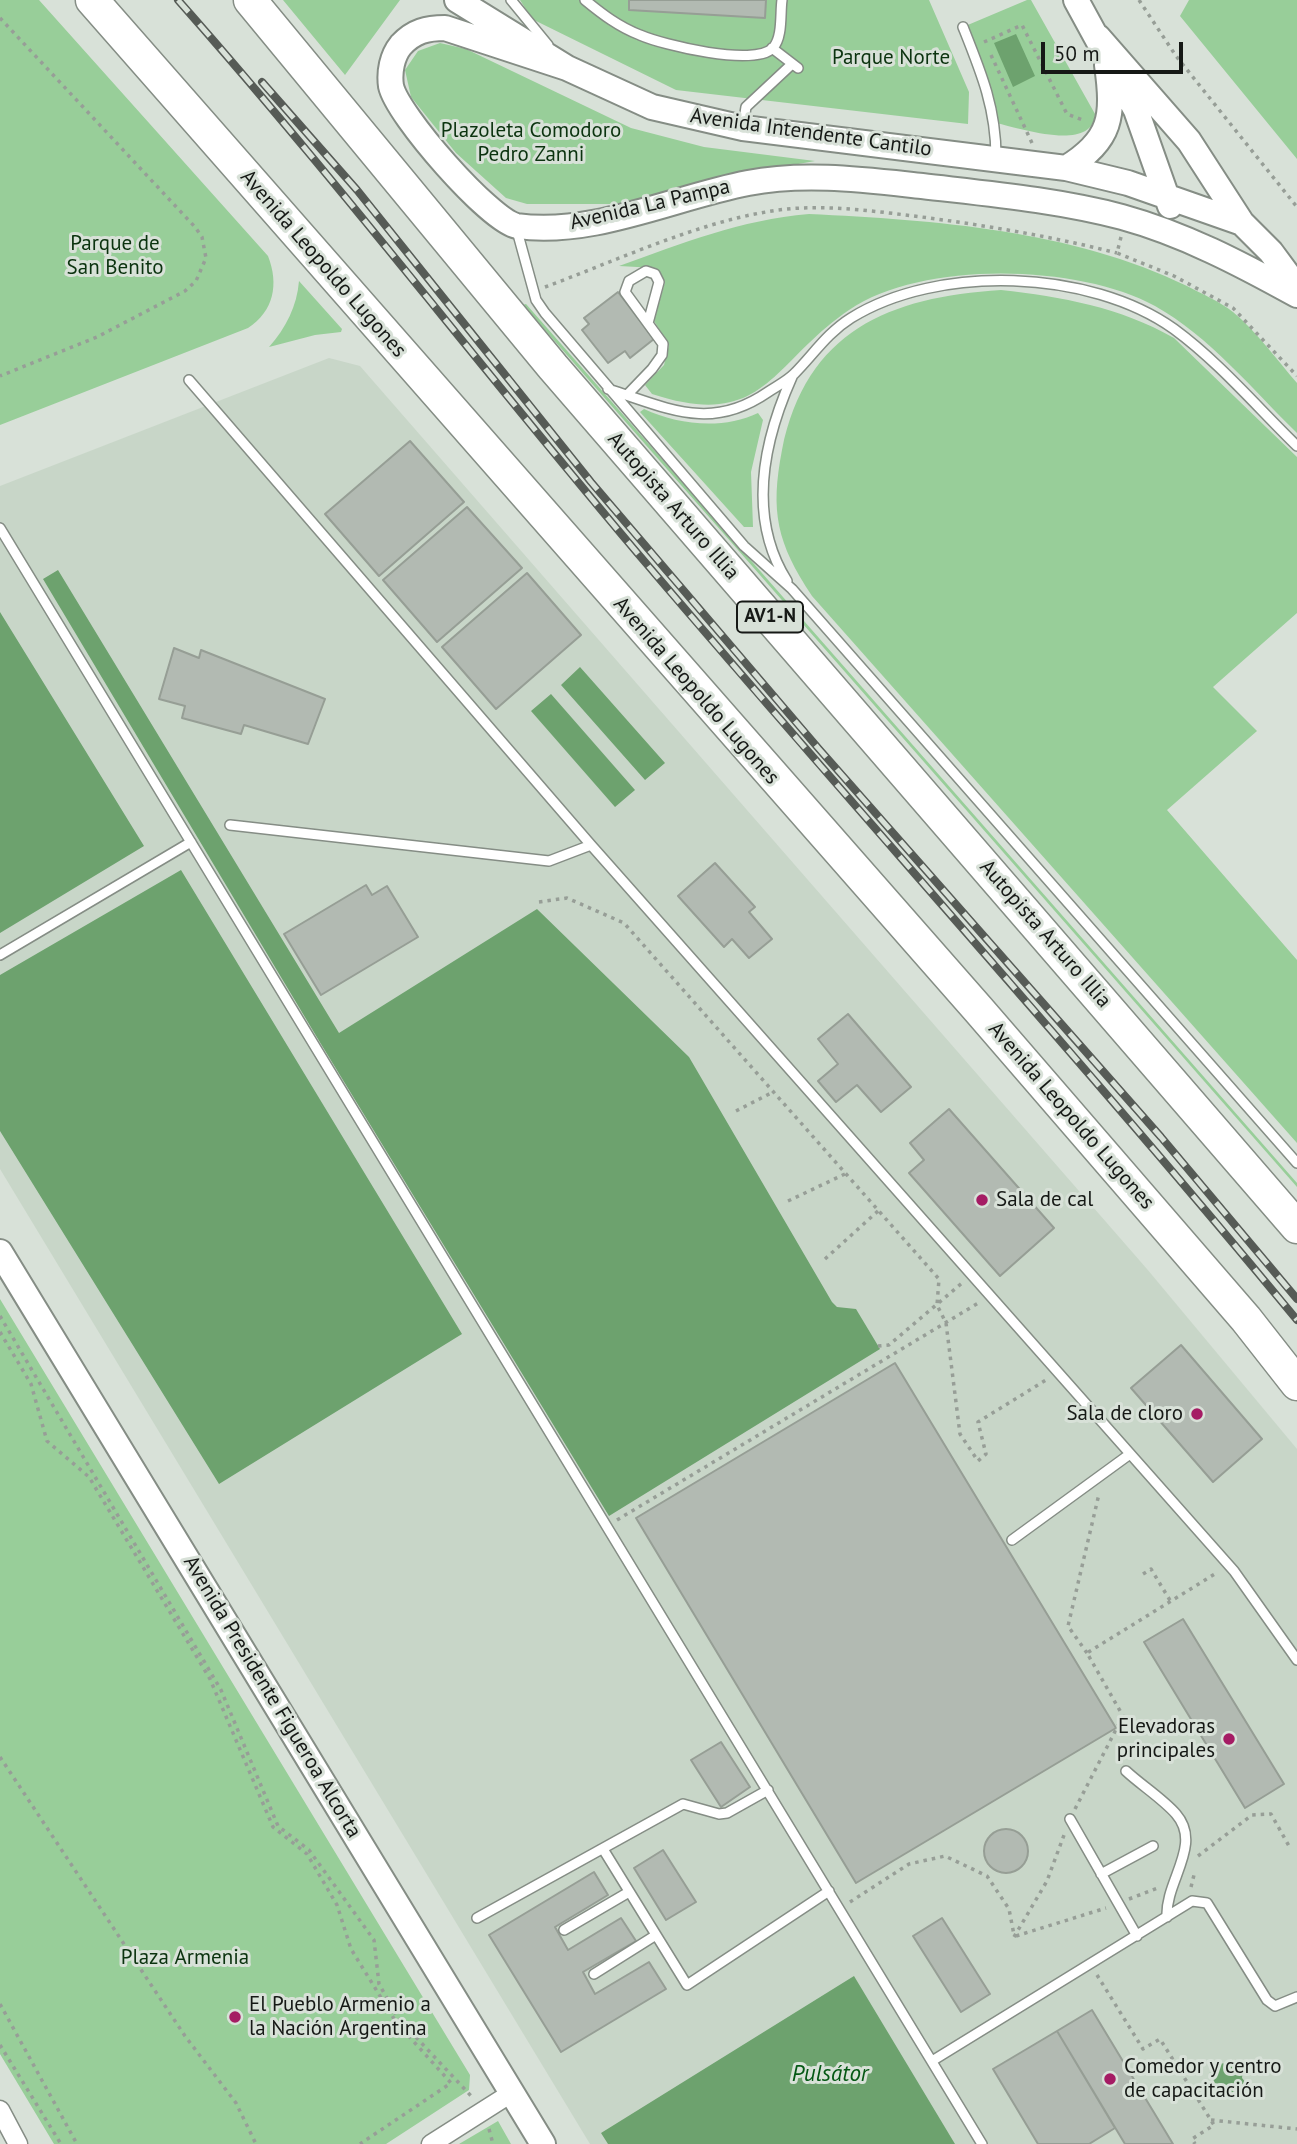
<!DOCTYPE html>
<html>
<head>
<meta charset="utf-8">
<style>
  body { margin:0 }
  #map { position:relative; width:1297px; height:2144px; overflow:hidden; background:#d8e1d8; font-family:"PT Sans",sans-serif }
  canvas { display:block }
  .scale { position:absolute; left:1041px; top:42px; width:142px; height:32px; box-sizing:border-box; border:4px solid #161916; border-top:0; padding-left:9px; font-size:21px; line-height:24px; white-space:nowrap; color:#161916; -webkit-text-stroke:5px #d8e1d8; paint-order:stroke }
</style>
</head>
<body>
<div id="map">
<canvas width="1297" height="2144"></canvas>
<div class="scale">50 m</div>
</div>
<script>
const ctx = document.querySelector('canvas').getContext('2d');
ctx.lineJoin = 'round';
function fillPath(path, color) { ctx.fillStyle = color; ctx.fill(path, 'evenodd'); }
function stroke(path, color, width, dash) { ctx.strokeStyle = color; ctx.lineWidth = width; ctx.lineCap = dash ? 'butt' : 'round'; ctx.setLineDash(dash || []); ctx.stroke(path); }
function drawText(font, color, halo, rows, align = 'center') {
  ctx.font = font + ' "PT Sans",sans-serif'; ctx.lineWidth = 6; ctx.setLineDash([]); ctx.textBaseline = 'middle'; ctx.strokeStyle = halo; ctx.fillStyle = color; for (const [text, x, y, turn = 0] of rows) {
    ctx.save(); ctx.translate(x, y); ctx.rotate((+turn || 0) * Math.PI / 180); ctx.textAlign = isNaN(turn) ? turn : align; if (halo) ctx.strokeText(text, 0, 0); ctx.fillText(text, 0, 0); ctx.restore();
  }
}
fillPath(new Path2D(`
  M329,358l31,8 787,903 150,180v695h-707l-590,-975v-683z`), '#c8d6c8');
fillPath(new Path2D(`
  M0,0h39l229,256c11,28 6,55 -20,72l-248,97z
  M283,0h117l-55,75z
  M520,0h409l40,92 -1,32 -292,-34 -144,-71z
  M1027,0h4l64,114c-2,39 -76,14 -99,9l-33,-96z
  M1189,0h108v159l-117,-143z
  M440,43l26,6 165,79 73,19 111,14 -106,19 -91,24h-91l-21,-6 -50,-45 -45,-56 -6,-27 13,-19z
  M809,214c126,6 263,16 378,72 15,8 32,15 46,26 24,20 44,48 64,71v50c-44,-43 -88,-97 -142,-127 -76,-42 -233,-46 -306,4 -79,54 -84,121 -197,84l-7,-9 19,-20 5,-20 -15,-24 11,-39 -9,-14 -37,-2c64,-23 121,-46 190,-52z
  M299,281l43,48 -1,3 -26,3 -46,12c17,-19 28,-41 30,-66z
  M1001,290c61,7 119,17 173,48l123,119v156l-84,74 44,44 -90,79 130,150v183l-485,-547c-35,-53 -42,-84 -30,-146 24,-119 107,-153 219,-160z
  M526,304l771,879v4l-774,-882z
  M644,409c34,16 79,21 114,4l5,7 -12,52 2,55h-9l-104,-115z
  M0,1299l470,776 -1,15 -83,54h-332l-54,-90z
  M498,2121l13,23h-52z`), '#98ce99');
fillPath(new Path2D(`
  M1016,34l19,42 -22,11 -19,-44z
  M58,570l281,463 198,-124 152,148 143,245 5,5 19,2 24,40 -271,167 -288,-472 -278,-465z
  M0,612l144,234 -144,87z
  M580,667l85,96 -20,17 -84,-95z
  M551,694l84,96 -20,17 -84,-96z
  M181,870l281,464 -243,150 -219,-353v-156z
  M854,1976l101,168h-347l-7,-11z
  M1233,2059l2,7 8,3 -1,9 4,5 -5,2 -4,8 -8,-1 -6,4 -3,-6 -8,-3 2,-8 -5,-6 7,-3 3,-7 8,1z`), '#6da26e');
const building = new Path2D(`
  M629,0h137l-1,18 -136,-8z
  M618,292l36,47 -24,19 -5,-7 -17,12 -26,-33 7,-6 -5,-6z
  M410,441l54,61 -85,74 -54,-62z
  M467,507l55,61 -85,74 -54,-62z
  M527,573l54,62 -85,74 -54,-62z
  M174,648l25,10 2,-8 124,49 -17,45 -64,-19 -3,9 -59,-16 3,-12 -26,-7z
  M715,863l40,44 -6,5 23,27 -23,19 -17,-19 -8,8 -46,-51z
  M366,885l6,10 15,-9 31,51 -97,58 -37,-61z
  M848,1014l63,73 -30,25 -24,-27 -21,17 -18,-21 20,-17 -20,-25z
  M949,1109l105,119 -54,48 -91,-103 15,-13 -14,-17z
  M1181,1345l81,94 -49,43 -82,-94z
  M895,1363l221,365 -260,155 -220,-365z
  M1183,1619l101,165 -39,24 -101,-166z
  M721,1742l29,45 -29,20 -30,-47z
  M984 1851a22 22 0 1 1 44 0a22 22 0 1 1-44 0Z
  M663,1850l33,52 -30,18 -32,-52z
  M594,1872l14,23 -53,32 13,23 53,-32 15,23 -53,31 12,22 54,-32 17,27 -105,63 -72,-117z
  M942,1918l48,76 -29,18 -48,-76z
  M1092,2010l81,134h-48l-68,-113z
  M1057,2031l58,97 -26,16h-51l-45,-75z`);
fillPath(building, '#b2bab2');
stroke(building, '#969e95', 2);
const lane = new Path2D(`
  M511,0l37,45
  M585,0c17,14 34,27 55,35 23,10 114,32 133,13 10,-11 7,-35 9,-48
  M963,27c18,45 33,81 33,130
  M772,48l26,20
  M743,126l3,-19 46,-43
  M516,227l20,73 9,13 199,233 48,43 505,574
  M189,380l402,465 643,726 63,89
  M608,389c60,19 102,43 160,3 9,-6 19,-11 26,-18 19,-19 33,-41 57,-56 87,-54 239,-49 323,11 45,33 83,78 123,117
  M627,395l25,-26 10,-14 1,-11 -38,-52 4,-11 17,-10 9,3 4,8 -11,41
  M0,528l982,1616
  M787,581c-40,-64 -24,-139 5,-204
  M230,825l319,36 42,-16
  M0,955l191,-113
  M1012,1540l118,-86
  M1126,1771c15,14 37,28 50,43 27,31 -11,67 -9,103
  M1070,1819l67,117
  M603,1849l84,136 142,-94
  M1101,1874l52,-28
  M477,1918l206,-114 36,10 8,-1 41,-23
  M564,1930l65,-38
  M594,1974l62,-39
  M932,2061l260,-160 15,2 60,97 8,6 22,-9`);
const street = new Path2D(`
  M0,2110l18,34
  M431,2144l82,-52`);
const secondary = new Path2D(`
  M457,0l110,68 85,39 91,21 323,40 62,15 114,40
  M1076,0l60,110 34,96
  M1098,37l91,104 53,82 29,29 26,35
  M567,68l-122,-40c-18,0 -31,3 -44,17 -9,11 -12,27 -10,41 6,29 99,135 126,140 75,11 158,-29 231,-43 57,-11 117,-3 174,3 68,8 135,14 200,31 62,17 119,47 175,78
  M1066,168c46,-28 48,-52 41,-103
  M0,1252l543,892`);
const highway = new Path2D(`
  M92,0l886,1009 268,310 51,65
  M250,0l303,367 744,860`);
stroke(lane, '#858d85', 12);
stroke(street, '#858d85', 21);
stroke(secondary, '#858d85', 28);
stroke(highway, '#858d85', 35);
stroke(new Path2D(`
  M1139,0l37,56 121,151
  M0,18l195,209 7,10 4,21 -10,23 -11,10 -88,46 -97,39
  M984,42l38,-17 45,89 18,7
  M991,55l41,88
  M1121,237l-4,16 57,23 59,32 64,68
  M545,287c68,-25 149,-63 221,-75 48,-9 99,-2 148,4 69,9 136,20 203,37
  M539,902l28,-4 57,25 315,356 -2,26 9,18 14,111 18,27 8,-7 -8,-32 68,-42
  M736,1111l37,-19
  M788,1201l57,-27
  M825,1259l53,-48
  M0,1316l221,374 57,136 31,24 65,90 5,44 19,34 75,80
  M0,1332l31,52 16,57 42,36 121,202 63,148 34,27 30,51 14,44 45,73 55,61 -91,61
  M878,1346l11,-1 73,-62
  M617,1520l363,-218
  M1143,1574l8,-5 20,33
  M1087,1653l-19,-27 31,-132
  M0,1757l185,279 51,67 20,41
  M1075,1809l48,-93 -36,-63 131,-81
  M1198,1856l54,-41 19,-1 18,32
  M1191,1887l4,-16
  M1129,1899l29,-11
  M850,1902l59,-38 36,-8 42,20 22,33 5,26
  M1016,1936l90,-28
  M1014,1937l33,-56 17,-46
  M1097,1975l46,74 17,-10 54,86 -22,14 3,5
  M0,2004l77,140
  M0,2045l61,99
  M1211,2120l86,9
  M489,2129l4,15`), '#979e97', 3.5, [3.5, 5]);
stroke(lane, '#fff', 9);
stroke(street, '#fff', 18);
stroke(secondary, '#fff', 24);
stroke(highway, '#fff', 32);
const rail = new Path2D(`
  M178,0c161,182 309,376 467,562 216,254 440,501 652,758
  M262,82l95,108 234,292 228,267 342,388 136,162`);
stroke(rail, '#565b56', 8);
stroke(rail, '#d8e1d8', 5, [16]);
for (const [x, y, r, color] of [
  [982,1200,7,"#a51c64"],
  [1197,1414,7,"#a51c64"],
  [1229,1739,7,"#a51c64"],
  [235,2017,7,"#a51c64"],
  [1110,2079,7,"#a51c64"]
]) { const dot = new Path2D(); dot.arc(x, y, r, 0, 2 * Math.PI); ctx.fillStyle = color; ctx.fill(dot); stroke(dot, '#d8e1d8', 2.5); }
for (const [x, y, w] of [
  [770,617,66]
]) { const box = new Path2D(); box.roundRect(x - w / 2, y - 15.5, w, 31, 5); ctx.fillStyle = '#d8e1d8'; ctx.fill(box); stroke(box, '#161916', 2); }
drawText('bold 19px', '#161916', null, [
  ["AV1-N",770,617]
]);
drawText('21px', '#0b330f', '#d8e1d8', [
  ["Parque Norte",891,58],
  ["Plazoleta Comodoro",531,131],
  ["Pedro Zanni",531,155],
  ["Parque de",115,244],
  ["San Benito",115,268],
  ["Plaza Armenia",185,1958]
]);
drawText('21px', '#161916', '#d8e1d8', [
  ["Avenida Intendente Cantilo",811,133,8],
  ["Avenida La Pampa",650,205,-13],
  ["Avenida Leopoldo Lugones",323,264,49],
  ["Autopista Arturo Illia",673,506,49],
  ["Avenida Leopoldo Lugones",696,691,49],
  ["Autopista Arturo Illia",1045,934,49],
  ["Avenida Leopoldo Lugones",1071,1116,49],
  ["Avenida Presidente Figueroa Alcorta",272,1697,59]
]);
drawText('21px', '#161916', '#d8e1d8', [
  ["Sala de cal",996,1200],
  ["Sala de cloro",1183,1414,"right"],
  ["Elevadoras",1215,1727,"right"],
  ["principales",1215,1751,"right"],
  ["El Pueblo Armenio a",249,2005],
  ["la Nación Argentina",249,2029],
  ["Comedor y centro",1124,2067],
  ["de capacitación",1124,2091]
], 'left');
drawText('italic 23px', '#045814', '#d8e1d8', [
  ["Pulsátor",830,2074]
]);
</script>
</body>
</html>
